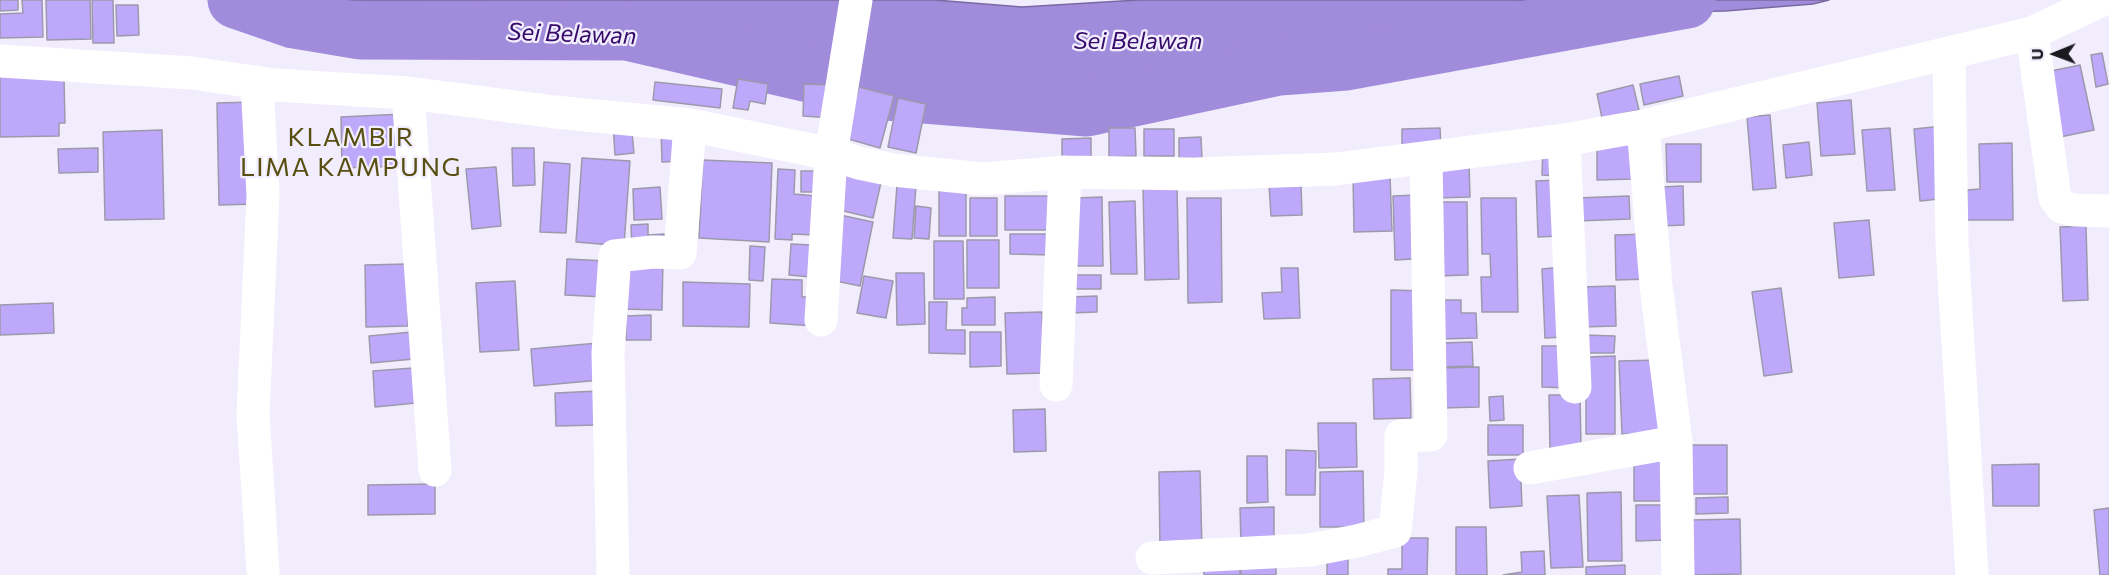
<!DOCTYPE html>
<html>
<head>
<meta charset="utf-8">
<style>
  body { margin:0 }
  #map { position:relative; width:2109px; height:575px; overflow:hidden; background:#f1edfd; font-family:Commissioner,sans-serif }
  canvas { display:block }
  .north { position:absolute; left:2025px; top:24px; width:60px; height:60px; -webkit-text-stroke:4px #f1edfd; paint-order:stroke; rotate:269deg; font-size:16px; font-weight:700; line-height:24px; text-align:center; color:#1c1a21 }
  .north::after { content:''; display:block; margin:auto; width:21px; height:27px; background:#1c1a21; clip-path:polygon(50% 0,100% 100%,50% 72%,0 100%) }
</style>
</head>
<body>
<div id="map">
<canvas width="2109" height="575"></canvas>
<div class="north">U</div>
</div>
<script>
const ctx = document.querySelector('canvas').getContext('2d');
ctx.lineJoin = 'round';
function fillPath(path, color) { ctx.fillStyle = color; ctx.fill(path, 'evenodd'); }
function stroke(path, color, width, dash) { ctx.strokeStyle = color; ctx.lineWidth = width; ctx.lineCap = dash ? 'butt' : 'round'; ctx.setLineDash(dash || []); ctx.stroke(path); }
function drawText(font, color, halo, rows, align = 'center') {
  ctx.font = font + ' Commissioner,sans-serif'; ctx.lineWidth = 4.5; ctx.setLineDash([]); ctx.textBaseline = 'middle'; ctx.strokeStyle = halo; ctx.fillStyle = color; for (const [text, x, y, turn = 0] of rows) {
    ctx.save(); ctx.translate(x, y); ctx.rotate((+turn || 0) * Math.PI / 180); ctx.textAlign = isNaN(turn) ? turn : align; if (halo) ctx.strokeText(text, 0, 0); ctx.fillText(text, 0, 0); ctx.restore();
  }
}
const water = new Path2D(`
  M281,0h654l87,7 116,-7h691l-16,4 -88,7 -64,1 -76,5 -187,29 -179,33 -165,6 -102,-8 -211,-35 -101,-8z`);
fillPath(water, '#a18bdb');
stroke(water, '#7969a3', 1.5);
stroke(new Path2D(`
  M236,0l58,20 66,11 267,1 260,60 200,16 192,-41 67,-5 341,-62`), '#a18bdb', 57);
const building = new Path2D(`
  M0,0h18v10l-18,1z
  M22,0h20l1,37 -43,1v-24l23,-1z
  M46,0h44l1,39 -44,1z
  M92,0h21l1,43h-21z
  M116,5h22l1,30 -22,1z
  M2102,53l6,31 -12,3 -5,-32z
  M2080,65l14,65 -34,7 -14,-65z
  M0,69l64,9 1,45h-6v13l-59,1z
  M1679,76l4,20 -39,9 -4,-21z
  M738,79l30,5 -3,20 -15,-3 -2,9 -15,-2z
  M655,82l67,7 -2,19 -67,-8z
  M804,84l30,1 -1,33 -30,-2z
  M1633,85l6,25 -37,8 -5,-24z
  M859,87l35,9 -14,52 -35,-10z
  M898,98l28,6 -10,49 -28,-6z
  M1851,100l4,54 -34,2 -4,-53z
  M254,102l2,102 -37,1 -2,-102z
  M403,114l2,52 -63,2 -1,-51z
  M1770,115l6,73 -23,2 -6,-73z
  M631,122l3,31 -19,2 -2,-31z
  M1943,126l6,72 -29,3 -6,-72z
  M1109,128h26l1,28 -27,1z
  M1440,128l1,21 -39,1v-21z
  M1890,128l5,62 -28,1 -5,-61z
  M683,129l1,32 -22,1 -1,-32z
  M1144,129h30v27h-30z
  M162,130l2,89 -59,1 -2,-88z
  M1633,135l1,44 -37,1v-44z
  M1201,137l1,21h-23v-20z
  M1091,138v23h-29v-22z
  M1809,142l3,33 -26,3 -3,-33z
  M2012,143l1,77h-46v-30l13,-1 -1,-45z
  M1666,144h35v38h-34z
  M1543,145l13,31 -14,-1z
  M98,148v24l-39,1 -1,-24z
  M512,148h22l1,37 -22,1z
  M582,158l48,3 -6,85 -48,-4z
  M703,160l69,3 -3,79 -70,-4z
  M544,162l26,2 -4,69 -26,-1z
  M1469,162l1,35 -34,1v-35z
  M496,167l5,59 -29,3 -6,-60z
  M778,169l17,1 -1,24 23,2 -2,39 -23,-1v6l-17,-1z
  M845,170l37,8 -9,40 -38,-9z
  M801,171h15v21h-15z
  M1353,175h37l2,56 -38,1z
  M1558,180l2,56 -22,1 -2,-56z
  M1301,184l1,31 -31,1 -2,-31z
  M897,185l19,1 -4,53 -19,-1z
  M939,185l27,1v50h-27z
  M1683,186l1,39 -24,1 -1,-39z
  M660,187l2,32 -28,1 -1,-31z
  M1177,187l2,92 -34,1 -2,-92z
  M1418,195l-5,64 -18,1 -2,-64z
  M1005,196h48v34h-48z
  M1629,196l1,23 -54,2v-23z
  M1102,197l1,69h-28l-1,-68z
  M970,198h27v38h-27z
  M1187,198h34l1,104 -34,1z
  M1481,198h35l2,114h-36l-1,-35h10l-1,-23h-8z
  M1135,201l2,73h-26l-2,-72z
  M1435,202h32l1,73 -32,1z
  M916,206l15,2 -2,31 -15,-1z
  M840,215l33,7 -13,64 -34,-7z
  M1869,220l5,55 -35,3 -5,-55z
  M648,224v11l16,-1v14l-32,1 -1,-24z
  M2086,226l2,74 -25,1 -3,-74z
  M1010,234h41v21l-41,-1z
  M1648,234l2,45 -34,1 -1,-45z
  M967,240h32v48h-32z
  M934,241h29l1,58h-30z
  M791,244l21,1 -1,32 -22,-2z
  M750,246l15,1 -2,34 -14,-1z
  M620,258h43l-1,52 -43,-1z
  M567,259l40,2 -2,36 -40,-2z
  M407,264l1,62 -42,1 -1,-62z
  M1563,267l3,70 -21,1 -3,-69z
  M1281,268h17l2,50 -36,1 -2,-26 20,-1z
  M896,273h28l1,51 -28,1z
  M1071,275h30v14h-30z
  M864,276l29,5 -7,37 -29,-5z
  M772,279l30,1v17h14l-1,29 -45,-3z
  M515,281l4,69 -39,2 -4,-69z
  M683,282l67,2 -1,43 -66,-1z
  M1615,286l1,40 -35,1 -1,-40z
  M1781,288l11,84 -28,4 -12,-84z
  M1391,290l35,1 -1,79h-34z
  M1097,296v16l-27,1v-16z
  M995,297v28h-33v-17h5v-10z
  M1441,300h20v13h15l1,25 -36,1z
  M929,302h18l-1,28h19v24l-36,-1z
  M53,303l1,30 -54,2v-30z
  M1042,312l2,61 -37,1 -2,-61z
  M651,315v25h-25v-24z
  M412,332l2,27 -43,4 -2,-27z
  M970,332h31v34l-31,1z
  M1584,335l31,1 -1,17h-30z
  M1472,342l1,24 -32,1 -1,-24z
  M598,343l3,37 -67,6 -3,-37z
  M1542,346h25v42l-25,-1z
  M1615,356v78h-29v-77z
  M1659,360l2,73 -39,1 -3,-73z
  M1479,367v40l-38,1 -1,-40z
  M413,368l3,35 -41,4 -2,-36z
  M1410,378l1,40 -37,1 -1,-40z
  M599,391v34l-43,1 -1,-33z
  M1549,395h31l1,53 -31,1z
  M1503,396l1,24 -14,1 -1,-24z
  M1045,409l1,42 -32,1 -1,-42z
  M1318,423h38l1,44 -38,1z
  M1488,425h35v30h-35z
  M1687,445h40v49h-39z
  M1286,450l30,1 -1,44h-29z
  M1634,452h34v49h-34z
  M1247,456h20l1,46 -21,1z
  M1520,459l2,47 -32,2 -2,-47z
  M2039,464v42h-46l-1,-41z
  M1200,471l2,78 -42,1 -1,-78z
  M1363,471l1,56h-44v-55z
  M435,484v30l-67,1v-30z
  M1621,492l1,69h-34l-1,-68z
  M1579,495l4,72 -32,1 -4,-72z
  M1728,497v16l-32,1v-16z
  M1636,505h29l1,35 -30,1z
  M1274,507v37l-33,1 -1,-37z
  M2109,508v67h-9l-6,-65z
  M1740,519l1,55 -48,1 -2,-55z
  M1456,527h30l1,48h-31z
  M1402,538h26l-1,37h-39v-6h14z
  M1544,551l1,24h-42l19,-3 -1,-20z
  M1327,558h21v17h-21z
  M1276,564v11h-35l-1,-10z
  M1203,565h37v10h-36z
  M1625,565v10h-39v-8z`);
fillPath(building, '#bea8fa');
stroke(building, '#9d99ac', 1.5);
stroke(new Path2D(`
  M2032,33l23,165 7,9 12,3 35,1
  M1949,54l3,190 20,331
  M0,61l192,12 83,12 133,8 147,19 135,13 141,29 28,9 34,7 90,9 82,-7 129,2 142,-5 228,-29 79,-14 389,-93 70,-33
  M257,82l6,113 -10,219 10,157
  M408,93l27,377
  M1643,126l13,159 20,157 2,133
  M1564,140l11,247
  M821,320l10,-166 25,-154
  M1056,385l9,-213
  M1530,468l146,-26
  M1152,558l158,-8 47,-9 38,-10 6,-60v-35l30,-1 -5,-277
  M613,575l-5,-222 7,-97 38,-4 27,1 10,-128`), '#fff', 33);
drawText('italic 24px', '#360b6b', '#f1edfd', [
  ["Sei Belawan",572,34,2],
  ["Sei Belawan",1138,41]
]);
ctx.letterSpacing = '1.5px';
drawText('26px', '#584e10', '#f1edfd', [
  ["KLAMBIR",351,137],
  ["LIMA KAMPUNG",351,167]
]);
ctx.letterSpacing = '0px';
</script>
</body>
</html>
